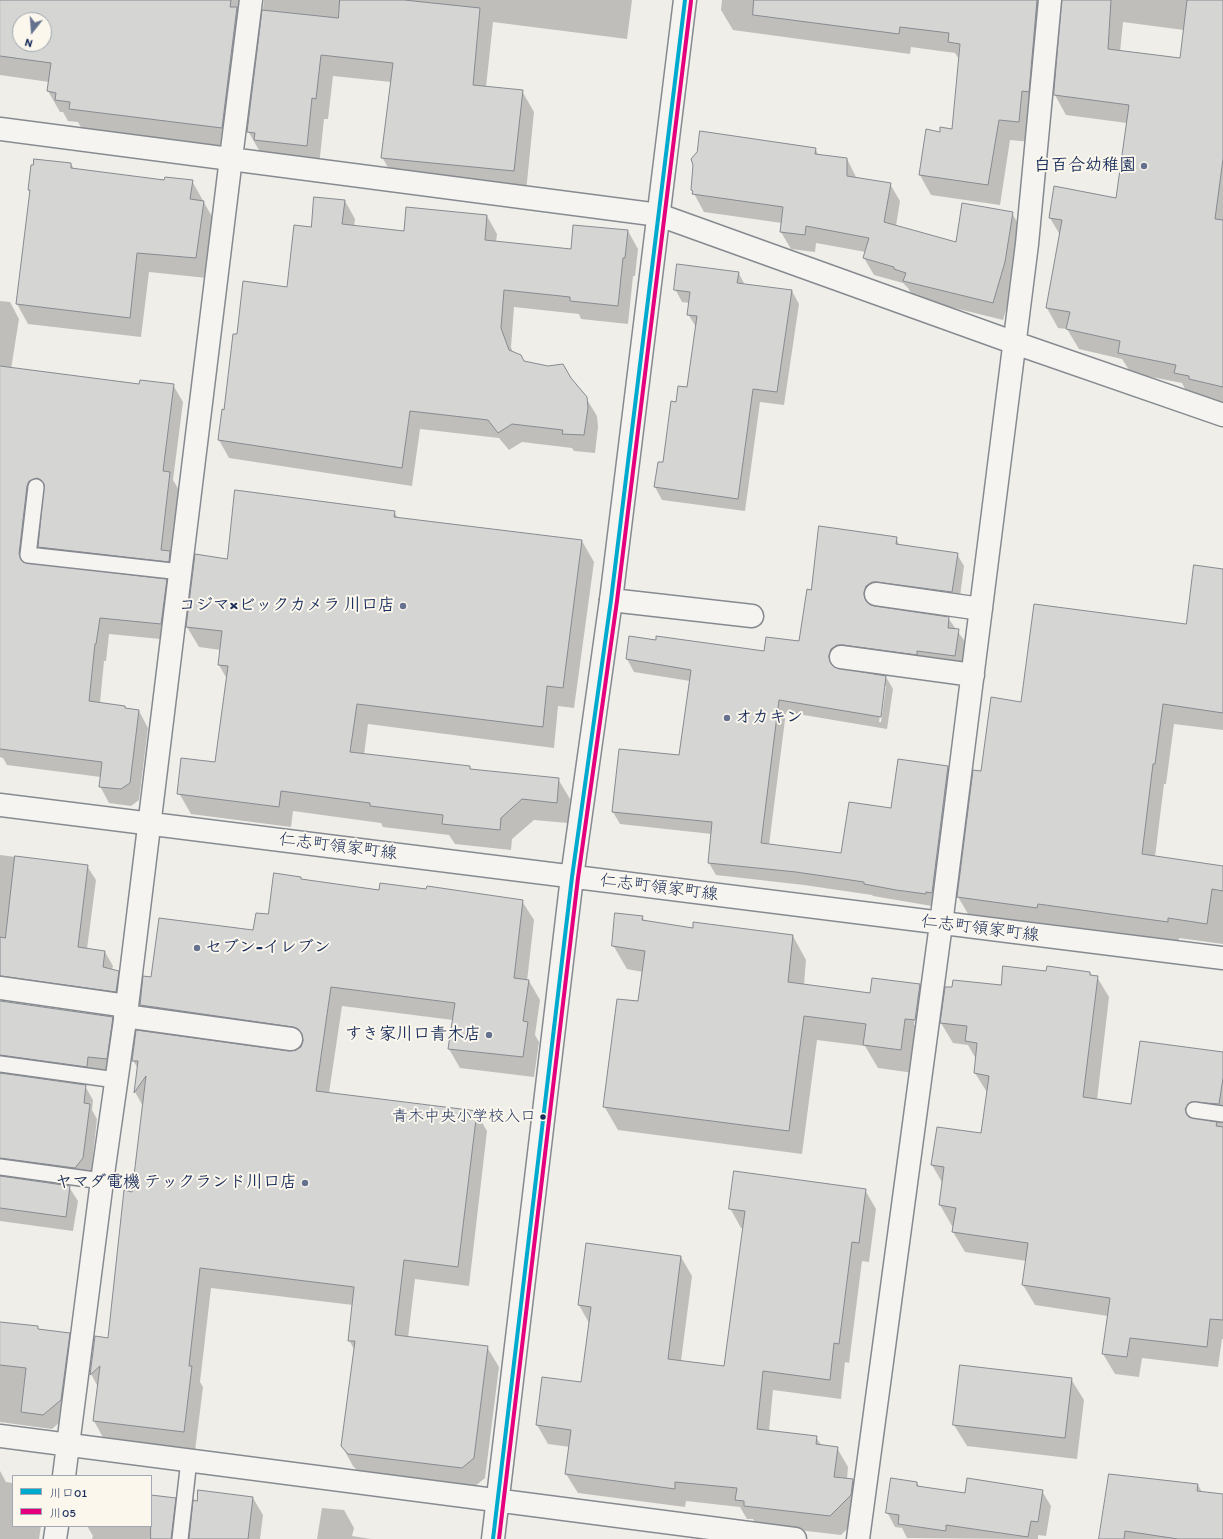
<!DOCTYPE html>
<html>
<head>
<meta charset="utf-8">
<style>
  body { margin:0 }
  #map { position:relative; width:1223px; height:1539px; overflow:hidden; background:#efeee9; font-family:Itim,"Klee One",sans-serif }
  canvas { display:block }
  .legend { position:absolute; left:12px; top:1475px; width:140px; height:52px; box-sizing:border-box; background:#fbf7ec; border:1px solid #a1a7b3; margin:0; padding:5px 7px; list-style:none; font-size:12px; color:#1b2f5e }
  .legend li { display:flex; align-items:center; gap:8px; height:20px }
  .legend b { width:20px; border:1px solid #a1a7b3 }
  .north { position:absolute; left:12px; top:12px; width:40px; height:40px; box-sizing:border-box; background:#fbf7ec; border:1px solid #a1a7b3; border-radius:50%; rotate:197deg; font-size:11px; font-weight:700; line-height:16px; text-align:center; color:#1b2f5e }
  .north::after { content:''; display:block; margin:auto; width:14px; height:18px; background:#65728f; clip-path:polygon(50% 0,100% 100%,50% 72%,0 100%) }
</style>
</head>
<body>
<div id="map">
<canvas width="1223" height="1539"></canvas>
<ul class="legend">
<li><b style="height:5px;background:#00a9ce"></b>川口01</li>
<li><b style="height:5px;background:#e5007d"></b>川05</li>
</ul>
<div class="north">N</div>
</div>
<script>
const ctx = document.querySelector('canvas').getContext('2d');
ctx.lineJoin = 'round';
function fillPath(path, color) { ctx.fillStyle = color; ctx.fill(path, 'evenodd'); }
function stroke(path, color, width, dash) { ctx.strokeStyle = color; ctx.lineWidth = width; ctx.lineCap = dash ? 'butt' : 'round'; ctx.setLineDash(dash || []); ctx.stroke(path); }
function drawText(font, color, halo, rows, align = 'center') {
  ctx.font = font + ' Itim,"Klee One",sans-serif'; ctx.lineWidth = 4; ctx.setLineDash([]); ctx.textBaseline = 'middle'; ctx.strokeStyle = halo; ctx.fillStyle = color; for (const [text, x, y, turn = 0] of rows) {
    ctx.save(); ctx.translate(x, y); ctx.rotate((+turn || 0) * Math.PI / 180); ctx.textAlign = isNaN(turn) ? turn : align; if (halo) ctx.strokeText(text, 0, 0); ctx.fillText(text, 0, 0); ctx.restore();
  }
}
fillPath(new Path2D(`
  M0,0h244l-10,149 -152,-20 -4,-7 -10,-1 -5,-9h-3l-12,-21 1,-9 -49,-7zM20,20h24v24h-24z
  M264,0h368l-5,39 -134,-17 -7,65 36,4 12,21 -8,80 -132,-14 -12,-21 9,-75 -58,-6 -5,43h-4l-5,47 -59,-14 -12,-21z
  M722,0h501v405l-36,-12 -5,-10 -51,-10 -9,-14 -43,-10 -12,-20 -9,-1 -11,-20 13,-73 -10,-17 67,-19 10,-76 -61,-8 -11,-20 8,-87 -6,1 -26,133 -21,-2 -10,65 -69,-10 -11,-20 21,-42 12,-3 6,-71 -4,-6 -44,-6 -1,7 -177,-24 -12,-20zM1123,22l61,8 -4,29 -60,-7z
  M815,148l4,8 28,3 10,20 33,5 10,17 -4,25 60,18 56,-31 10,18 -7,49 -12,40 -89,-22 -6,-10 -5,-5 -29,-8 -10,-17 2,-6 -50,-9 -1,9 -24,-3 -10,-17 1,-9 -78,-11 -12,-22z
  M71,164l3,5 91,12h27l23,41 -8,56 -58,-6 -8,65 -113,-13 -11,-20 13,-112 -1,-2z
  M345,201l10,18 -1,8 51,5 82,-16 10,18 -1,8 75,8 57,-19 10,18 -3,27h-2l-5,48 -47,-5 -2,-5 -65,-7 -3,40 2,6 11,9 48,19 14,17 11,18 1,11 -3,26 -21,-2 -2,-3 -50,-6 -13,8 -10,-12 -79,-9 -8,57 -183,-28 -10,-18 19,-105 50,-47 24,-60z
  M738,272l7,13 47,6 7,13 -15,101 -24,-3 -15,109 -83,-11 -7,-13 9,-23 13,-61 11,-15 8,-61 -8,-13 2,-11 -8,-1 -7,-13z
  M0,301l10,1 9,17 -8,50 129,16h33l10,17 -10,78 6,10 -7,66 7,13 -130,-5 -10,-17 6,-52 -7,3 -2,5 -7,62 137,15 10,17 -5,43 -62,-6 -3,27h-2l-4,42 25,3 1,3 13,2 9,17 -9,72 -8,6 -22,-3 -9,-17 1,-9 -94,-12 -4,-7 -3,-1z
  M394,512l4,6 184,23 12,21 -20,146 -16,-2 -4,42 -186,-24 -4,31 106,12 1,3 87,9 12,20 -2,24 -34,-3 -22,19 -1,11 -56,-6 -6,-9 -66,-8 -2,-4 -88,-12 -2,16 -100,-13 -12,-21 37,-30 11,-84 -8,-14 2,-15 -22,-3 -12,-20 41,-67z
  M896,538l4,8 57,8 7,12 -5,38 -86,-5 -3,7 78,12 18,25 -4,25 -124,-6 -3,6 51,9 7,12 -6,40 -101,-17 -17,133 73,9 50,-45 56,-42 7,13 -23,126 -59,-10 -1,-1 -68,-10 -88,-10 -7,-12 3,-29 -92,-10 -7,-12 66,-56 11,-75 -56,-9 -7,-13 138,-6 35,-10 12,-52zM884,686h2l-5,36h-2z
  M1223,570v160l-49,-6 -8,60h-2l-9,73 68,10v77l-44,-6v4l-130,-18 -1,4 -78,-11 -12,-20 24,-125 40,-69 165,-78z
  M0,855l87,11 9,14 -9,69 18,3 8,14 -1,4 6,2 8,14 -2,20 -124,-13z
  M301,878l1,3 78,10 142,10 12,19 -7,61h2l11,19 -5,35 4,7 -5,35 -74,-9 -11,-19 4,-29 -111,-14 -13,87 147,19 11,19 -18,155 -54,-7 -7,59 79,9 12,20 -14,111 -11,9 -114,-14 -7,-7 -11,-20 13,-95 -6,-11 4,-35 -142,-17 -11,94 3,5 -8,64 -90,-10 -11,-20 4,-34 -7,-13 5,-37 13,2 24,-146 11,-85 -9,-16 3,-23 -5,-9 156,-8 7,-1 6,-5 -150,-21 -11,-20 3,-28 8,1 102,-47z
  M642,917l3,4 49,8 99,7 13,24 -2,25 67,9 49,-10 14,24 -20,65 -36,-5 -13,-22 -48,-6 -15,114 -184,-24 -14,-24 35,-103 4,-31 -16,-3 -14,-24zM916,1005h2l-2,20h-2z
  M1047,972l43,1 2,3 5,1 12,20 -12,103 35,5 91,-52v286h-1l-4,28 -76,-9 -3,19 -24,-3 -12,-20 5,-38 -73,-11 -12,-20 4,-24 -62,-9 -12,-20 1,-6h-2l-12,-21 3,-21 -11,-19 50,-31 6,-40 -13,-21 1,-14 -8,-14 -15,-2 -12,-20 61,-36z
  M0,1002l112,16 9,14 -6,41 -111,-3 -3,4 84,12 8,14 -1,10 5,9 -6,54h-87l-3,4 68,10 9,14 -5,30 -73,-10z
  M865,1190l11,19 -7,53 -7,-1 -13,102 -4,-1 -4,37 -68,-9 -4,41 47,6 5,8 16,3 11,19 -1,12 6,1 11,19 -2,15 -21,21 -85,-10 -3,-6h-6l-7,-12 -54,-6 -1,6 -107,-14 -12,-19 4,-27 -22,-3 -11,-19 5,-47 40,5 7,-60 -10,-18 102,-48 11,19 -11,85 44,6 19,-139h-3l-11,-20z
  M0,1323l37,4 3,4 29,3 9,14 -9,66 -17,15 -52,-7z
  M1071,1379l13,21 -7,59 -110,-13 -13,-21z
  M0,1471l6,11 7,1v43h28l-2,13h-39z
  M917,1482l2,5 47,7 76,-3 9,15 -5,30 -8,-1v4l-131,-1 -5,-10 -7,-1 -8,-15z
  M1198,1485l4,7 21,3v44h-123z
  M151,1496l24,3 10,17 -3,23h-90l1,-3 -6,-10h64z
  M253,1498l10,17 -3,24h-70z
  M322,1508l22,2 10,18 -2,8 19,3h-54z`), '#0003');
const building = new Path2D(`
  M0,0h231l-1,7h7l-15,121 -153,-19 1,-7 -15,-2 1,-7 -9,-2 4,-28 -51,-7zM20,20h24v24h-24z
  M340,0h64l76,8 -7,77 50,5 -9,81 -133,-13 12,-95 -72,-8 -5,44 -4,-1 -5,48 -53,-6 1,-7 -8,-1 15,-122 76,8z
  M754,0h283l-8,92 -7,-1 -3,31 -20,-2 -11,65 -69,-10 7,-46 14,3v-5l12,2 8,-85 -12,-2 1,-9 -49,-6 -1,7 -146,-19z
  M1062,0h49l-3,49 72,9 7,-58h36v159l-8,60 8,1v167l-34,-8v-3l-15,-3 2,-8 -58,-12 2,-12 -54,-12 4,-17 -24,-4 16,-88 -13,-2 5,-32 62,12 13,-93 -75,-10z
  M700,131l116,17 -1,6 32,4v18l44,7 -7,39 72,20 6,-39 51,9 -8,50 -12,41 -90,-22 3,-8 -12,-4v-2l-31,-9 6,-20 -63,-12 -1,9 -25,-3 3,-25 -91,-13 1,-3 -2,-1 2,-25 -2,-6 6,-7z
  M34,159l37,4v5l93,12 1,-3 28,3 -3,19 14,2 -8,57 -59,-5 -7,65 -114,-14 14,-114h-2l3,-25h2z
  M314,197l31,3 -3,24 62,7 2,-24 81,8 -2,25 86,9 2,-24 55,5 -3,28h-2l-5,48 -48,-5v-4l-66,-7 -3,38 8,22 12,5 3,6 24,5 15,-2 8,14 16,19 1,11 -4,27 -22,-1 1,-4 -51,-6 -14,9 -10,-13 -78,-9 -8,57 -184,-28 4,-31 2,1 9,-76h4l6,-53 44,6 7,-62 17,2z
  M677,264l62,8 -2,11 55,7 -15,102 -24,-3 -15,110 -84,-12 4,-25h5l8,-61 5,1 2,-16 9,1 10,-71 -10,-1 3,-23 -16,-2z
  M0,366l139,18 1,-4 34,4 -11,87 7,1 -9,78 9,1 -1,11 -131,-15 6,-63 -3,-4 -4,-2 -8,3 -2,5 -8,68 4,8 144,17 -6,45 -61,-6 -4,26h-1l-6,57 36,5v2l14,2 -9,73 -9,6 -22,-2 3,-25 -102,-13z
  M235,490l160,21 -1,6 188,23 -19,148 -16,-2 -4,41 -186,-23 -7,48 120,14v3l89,9 -2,25 -35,-4 -21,19 -1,12 -58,-6 1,-9 -73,-9v-3l-89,-12 -2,16 -102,-13 4,-36 34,4 13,-96 -10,-1 4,-34 -36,-4 9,-73 32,5z
  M819,526l78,11 -1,7 62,9 -6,39 -75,-10h-5l-6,4 -2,7 1,6 4,5 5,2 75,11 -1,11 11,1 -4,27 -38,-5v4l-74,-10h-6l-6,4 -2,7 1,6 4,5 52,9 -5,41 -102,-17 -18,143 80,10 8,-51 42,6 7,-49 50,7 -16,127 -6,-1v2l-30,-4 -32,-6v-2l-68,-10 -88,-9 4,-41 -100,-10 7,-63 60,6 12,-85 -65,-11 3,-23 27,4v-4l108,15 2,-14 33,4 8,-52 4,1z
  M1194,565l29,4v144l-60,-9 -8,60h-2l-11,90 81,12v25l-11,-2 -5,35 -39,-6v4l-130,-18 -1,4 -80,-11 16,-127 8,1 10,-74 30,5 13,-98 152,20z
  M15,856l73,9 -10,82 27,4 -2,16 16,4 -3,21 -116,-16v-39l5,1z
  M274,873l27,4v2l78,11 1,-7 46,6 1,-3 96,14 -9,78 15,2 -6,41 5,1 -5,35 -75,-8 7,-46 -124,-16 -15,104 161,20 -19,156 -54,-7 -9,75 93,11 -14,112 -12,10 -114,-14 -7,-8 14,-105h-7l6,-54 -154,-19 -11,98h3l-8,66 -91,-11 7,-55 -10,9 5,-39 13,2 16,-148 8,2 14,-116 -12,17 4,-32h-6l4,-31 153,21 7,-1 5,-3 2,-6 -1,-7 -4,-5 -5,-2 -153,-22 3,-29 8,1 8,-59 94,12 3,-17 12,1z
  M615,913l28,3 -1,4 51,8v-6l100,13 -5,47 82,11 2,-15 48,6 -5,36 -10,-1 -4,31 -38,-5 3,-21 -62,-8 -15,115 -186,-24 14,-108 21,2 7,-50 -33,-5z
  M1003,966l43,5 1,-5 43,6v3l8,1 -15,121 48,7 9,-63 83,11v26l-4,26 -28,-2 -6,7 4,8 28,5 -1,4 7,1v193l-13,-1 -3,28 -77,-9 -3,19 -25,-3 8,-56 -88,-13 6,-42 -76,-11 4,-24 -17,-3 5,-38 -13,-2 6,-38 44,6 8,-57 -15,-3 3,-30 -12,-2 2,-15 -27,-3 5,-36h7l1,-7 48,5z
  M0,1001l113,16 -6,42 -19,-2 -1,10 -87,-12z
  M0,1073l86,12 -2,18 6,1 -7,54 -8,10 -75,-10z
  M734,1171l132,18 -7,54 -7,-1 -13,102 -5,-1 -4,37 -67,-9 -6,58 60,7 -1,8 22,3 -4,30 19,2 -2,16 -21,21 -86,-10v-5l-9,-1 2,-12 -62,-6v7l-110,-15 6,-44 -35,-5 6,-48 39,5 10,-75 -13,-2 8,-62 95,13 -13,103 56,7 21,-155 -16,-2z
  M0,1176l70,10 -4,31 -66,-9z
  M0,1322l38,4v3l32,4 -9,67 -18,15 -22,-3 5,-44 -26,-3z
  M960,1365l112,13 -7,60 -112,-13z
  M1109,1474l89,10 -1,7 26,3v45h-45l-53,-8 -1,8h-25z
  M891,1478l26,4v4l48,7 2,-15 76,12 -5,32 -7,-1 -3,16 -82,-12v6l-48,-7 1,-9 -13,-2z
  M198,1490l55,7 -5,42h-59l4,-39 4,1z
  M151,1495l25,3 -5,41h-20z`);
fillPath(building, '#d5d5d4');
stroke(building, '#868a90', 1);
const lane = new Path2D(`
  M36,487l-8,68 153,17
  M0,1064l116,16
  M1194,1110l29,4
  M0,1167l102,14
  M180,1539l9,-79`);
const street = new Path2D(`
  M0,129l659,86 356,128 208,72
  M231,158l20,-158
  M876,594l105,15
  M611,600l141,16
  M841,657l132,18
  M941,924l86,-680 23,-244
  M0,988l127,18
  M125,1016l166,23`);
const secondary = new Path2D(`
  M0,805l1223,153
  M0,1436l795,103
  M64,1476l38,-295 25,-175 104,-848
  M55,1539l2,-13
  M493,1539l79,-662 39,-277 74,-600
  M858,1539l83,-615`);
stroke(lane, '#868a90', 18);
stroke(street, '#868a90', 25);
stroke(secondary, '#868a90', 25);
stroke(lane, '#f5f4f0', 15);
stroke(street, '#f5f4f0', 22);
stroke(secondary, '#f5f4f0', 22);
stroke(new Path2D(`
  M493,1539l79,-662 39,-277 74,-600`), '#00a9ce', 4);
stroke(new Path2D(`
  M499,1539l79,-661 39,-277 74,-600`), '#e5007d', 4);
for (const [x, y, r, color] of [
  [1144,166,4,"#65728f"],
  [403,606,4,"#65728f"],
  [727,718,4,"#65728f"],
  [197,948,4,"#65728f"],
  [489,1035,4,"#65728f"],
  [543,1117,3.5,"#1b2f5e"],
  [305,1183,4,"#65728f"]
]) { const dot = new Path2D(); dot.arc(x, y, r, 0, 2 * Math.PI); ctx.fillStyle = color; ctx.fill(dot); stroke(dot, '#fbf7ec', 1.5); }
drawText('16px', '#1b2f5e', '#fbf7ec', [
  ["青木中央小学校入口",536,1117]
], 'right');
drawText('bold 17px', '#1b2f5e', '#fbf7ec', [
  ["白百合幼稚園",1136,166],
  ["コジマ×ビックカメラ 川口店",395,606],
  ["オカキン",735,718,"left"],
  ["セブン-イレブン",205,948,"left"],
  ["すき家川口青木店",481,1035],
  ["ヤマダ電機 テックランド川口店",297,1183]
], 'right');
drawText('17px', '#1b2f5e', '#fbf7ec', [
  ["仁志町領家町線",338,847,7],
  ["仁志町領家町線",659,888,7],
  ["仁志町領家町線",980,929,7]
]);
</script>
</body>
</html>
